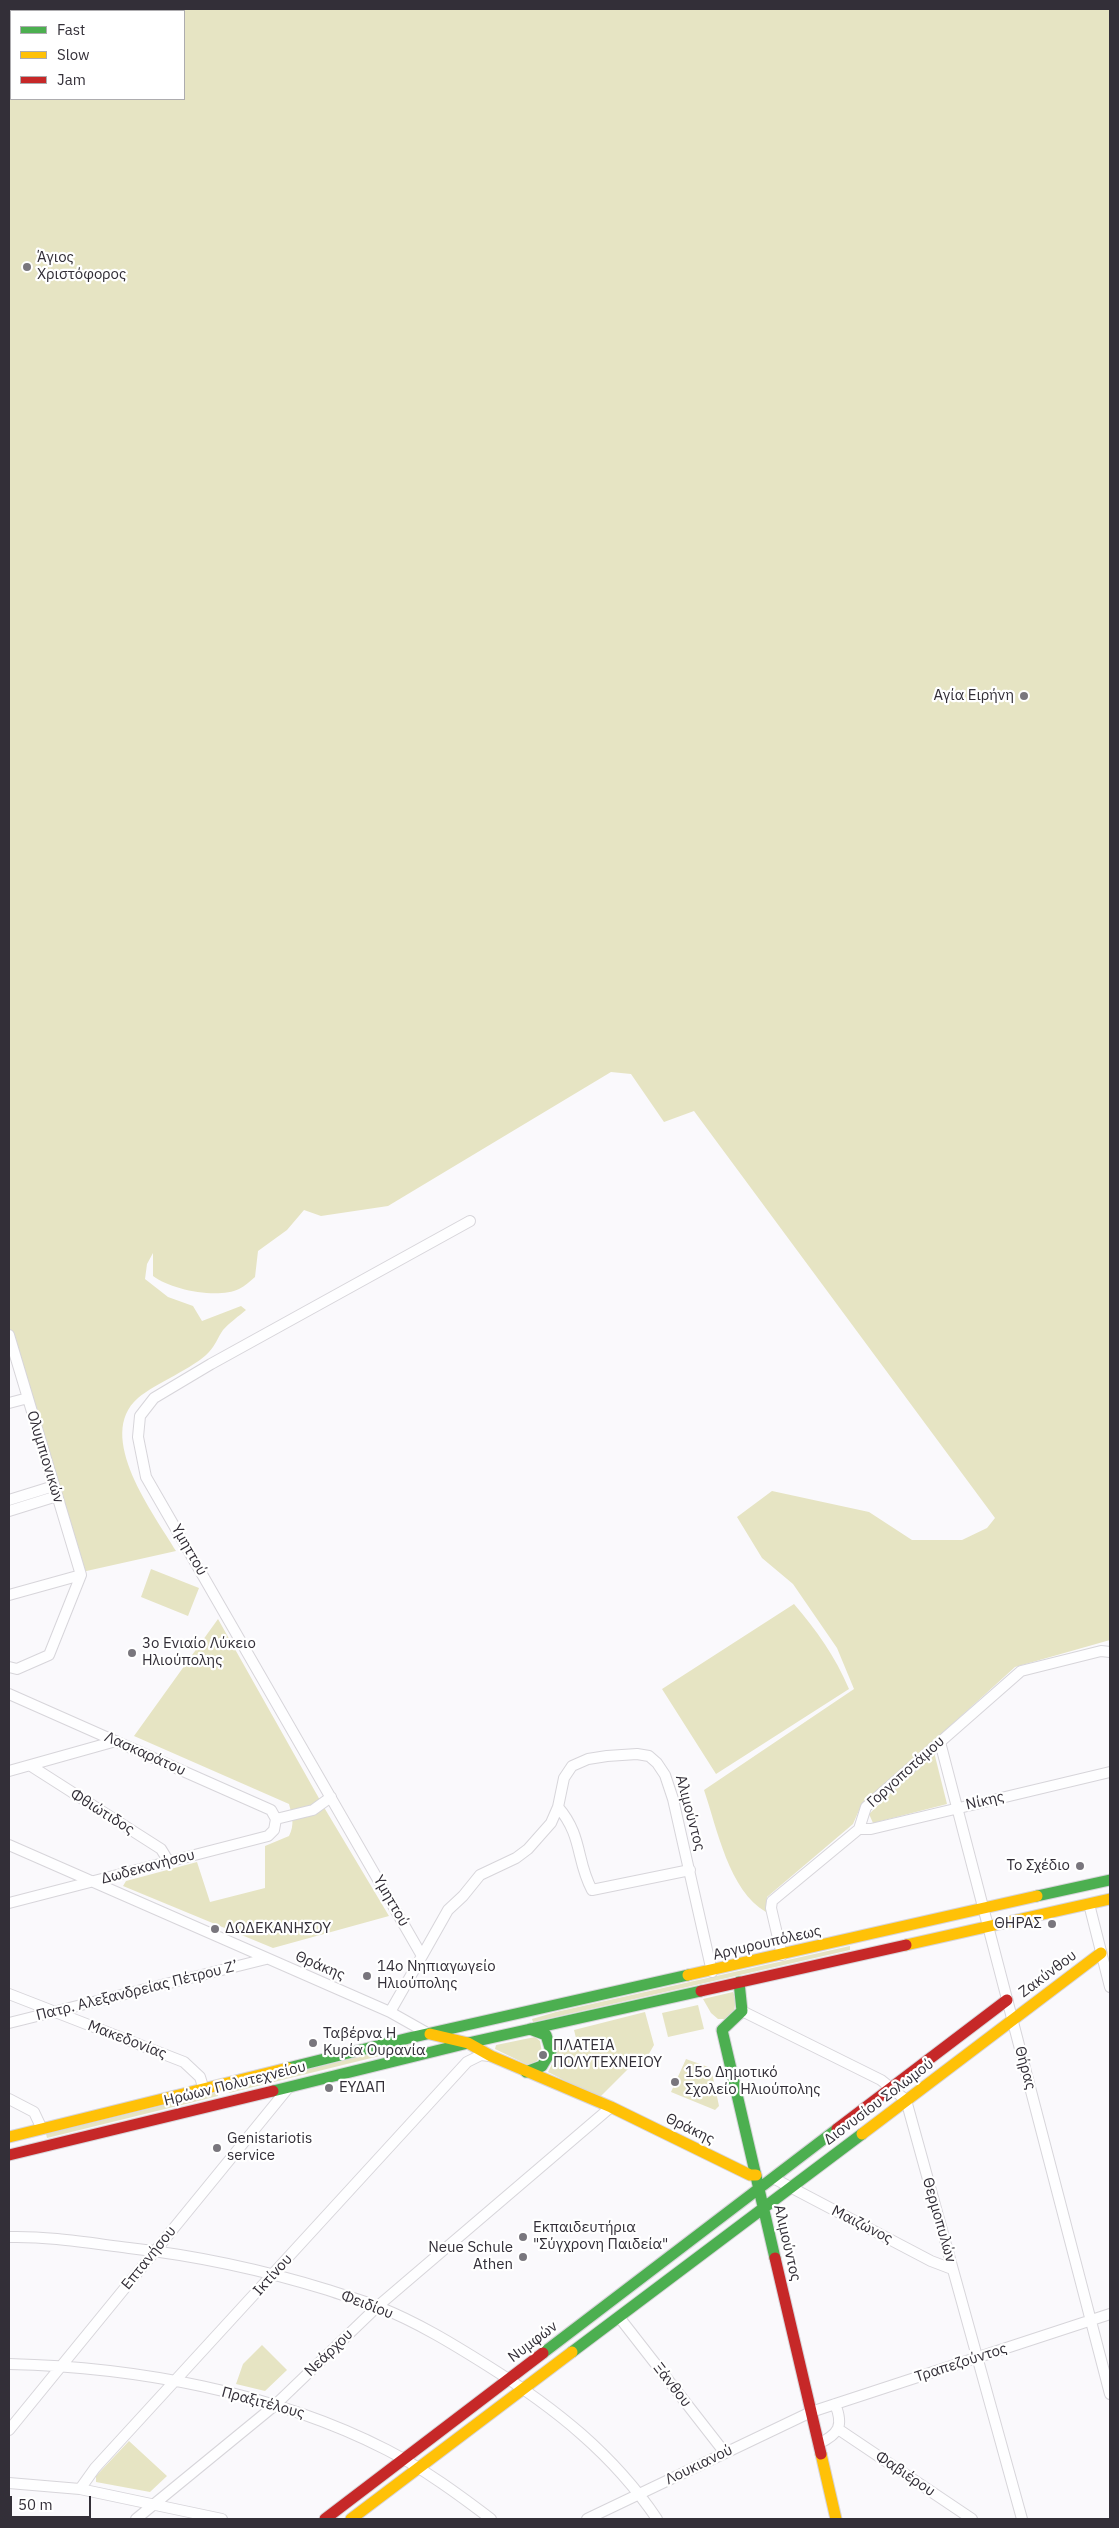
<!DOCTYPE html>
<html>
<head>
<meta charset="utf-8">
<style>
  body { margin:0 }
  #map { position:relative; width:1119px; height:2528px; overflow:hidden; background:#faf9fc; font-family:"IBM Plex Sans",sans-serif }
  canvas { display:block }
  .frame { position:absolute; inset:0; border:10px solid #332f38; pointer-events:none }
  .legend { position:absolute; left:10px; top:10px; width:175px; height:90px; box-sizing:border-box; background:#fff; border:1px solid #adacaf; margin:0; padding:6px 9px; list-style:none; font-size:15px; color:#332f38 }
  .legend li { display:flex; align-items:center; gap:10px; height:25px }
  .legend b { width:25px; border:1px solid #adacaf }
  .scale { position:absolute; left:10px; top:2496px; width:81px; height:22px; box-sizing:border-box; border:2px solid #332f38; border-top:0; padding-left:6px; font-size:15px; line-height:18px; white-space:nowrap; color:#332f38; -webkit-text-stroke:4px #fff; paint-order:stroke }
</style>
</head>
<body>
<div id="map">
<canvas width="1119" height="2528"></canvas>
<div class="frame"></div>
<ul class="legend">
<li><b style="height:6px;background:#4caf50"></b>Fast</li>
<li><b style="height:6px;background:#ffc107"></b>Slow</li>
<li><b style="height:6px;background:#c62828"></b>Jam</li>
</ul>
<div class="scale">50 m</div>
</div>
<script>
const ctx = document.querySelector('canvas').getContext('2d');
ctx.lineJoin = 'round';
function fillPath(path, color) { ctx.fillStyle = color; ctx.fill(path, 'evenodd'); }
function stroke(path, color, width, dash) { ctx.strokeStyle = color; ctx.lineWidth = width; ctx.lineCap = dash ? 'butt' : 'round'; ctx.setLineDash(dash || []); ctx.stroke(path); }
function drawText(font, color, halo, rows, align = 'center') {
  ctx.font = font + ' "IBM Plex Sans",sans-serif'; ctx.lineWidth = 4.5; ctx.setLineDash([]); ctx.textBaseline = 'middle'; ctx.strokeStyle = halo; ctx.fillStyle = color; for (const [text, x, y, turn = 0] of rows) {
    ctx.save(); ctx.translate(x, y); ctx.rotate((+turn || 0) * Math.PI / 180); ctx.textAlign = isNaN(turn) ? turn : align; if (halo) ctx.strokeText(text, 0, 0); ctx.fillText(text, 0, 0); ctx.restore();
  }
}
fillPath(new Path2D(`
  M9,9h1101v1631l-95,27 -155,141 -7,16 -86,73 -1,15c-37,-21 -49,-84 -62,-122l150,-101 -17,-41 -44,-64 -31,-26 -25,-41 35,-26 97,21 43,28h50l25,-12 8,-10 -301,-407 -30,11 -33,-48 -20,-2 -223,134 -67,10 -17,-6 -17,20 -29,21 -3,26c-5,4 -10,9 -16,12 -21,10 -68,1 -86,-13v-23l-6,11 -2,15 23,18 25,9 9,15 39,-15 5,4c-7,6 -17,13 -23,20 -5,7 -8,16 -14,22 -16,17 -52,30 -71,46 -44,38 16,116 38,153l-94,21 -73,-245zM11,11h173v88h-173z
  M151,1569l48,19 -11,28 -47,-19z
  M794,1604c23,27 41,52 55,85l-133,85 -54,-85z
  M218,1619l107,190 64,107 -116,32 -150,-62 3,-5 71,-19 13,40 55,-14v-42l24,-10c6,-12 3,-20 0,-32l-155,-68z
  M934,1752l13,52 -74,19 -4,-9z
  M850,1946v4l-317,72 -1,-3 24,-7z
  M733,1992l3,7 -2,13 -9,7h-7l-7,-6 -8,-14z
  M698,2005l6,24 -36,8 -6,-24z
  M645,2012l9,33 -12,21 -14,3 -29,29 -51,-26 8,-16v-9l21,-5 -3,-12z
  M535,2037l5,4 2,12 -5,8 -9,4 -33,-16 1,-4z
  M412,2044v4l-183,45 -2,-4z
  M686,2059l25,9 8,38 -4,4 -44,-18z
  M218,2092v4l-171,42 -1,-4z
  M262,2345l25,25 -22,21 -29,-7 7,-20z
  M129,2441l38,35 -17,16 -54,-10v-6z`), '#e6e4c3');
const street = new Path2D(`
  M9,1335l72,240 -32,80 -32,14 -8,-2
  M9,1403l19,-5
  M9,1500l45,-14
  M9,1511l48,-15
  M9,1595l72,-20
  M9,1694l262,116 5,9
  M940,1742l170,652
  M31,1766l130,83 8,13
  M9,1771l107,-30
  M558,1807c25,29 18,54 34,83l98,-20
  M276,1819l37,-9 18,-13
  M859,1829h12l239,-57
  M9,1845l381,167 39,22
  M9,1903l259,-67 6,-6 2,-11
  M1089,1904l21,83
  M782,1955l-11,-47 1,-7 87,-72 7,-22 155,-136 80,-20 9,1
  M422,1956l26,-46 15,-14 17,-21 36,-17 12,-9 23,-26 7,-16 6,-29 8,-12 16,-7 19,-3 30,-2 12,2 8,7 8,12 8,24 39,173
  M9,1994l175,68 16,15 4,13
  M742,2011l139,69 25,20 116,419
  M390,2012l32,-56 -276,-479 -8,-40 2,-21 14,-18 57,-34 259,-143
  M9,2023l257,-64
  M9,2099l25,13 8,17
  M773,2178l158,83 21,8
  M9,2237c40,-1 80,6 120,11 71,8 131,21 199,42 17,6 34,10 51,17 38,15 74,37 109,59 67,42 125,88 169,153
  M619,2317l106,136
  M9,2364c126,3 265,28 378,86 37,19 71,44 104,69
  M838,2429l134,90
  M9,2430l280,-343
  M818,2444c21,-10 26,-18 17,-40
  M9,2483l71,6 142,30
  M80,2489l15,-21 372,-406 14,-7 8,1
  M136,2519l138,-113 104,-100 233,-199
  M587,2519l224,-107 299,-98`);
const fast = new Path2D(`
  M1037,1896l73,-16
  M739,1982l3,29 -20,19 53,228
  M288,2068l121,-30 279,-63
  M526,2072l16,-6 9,-15 -5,-16 -16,-6
  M273,2091l195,-48 233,-52
  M572,2352l290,-218
  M543,2353l294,-224`);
const slow = new Path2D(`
  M906,1945l204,-46
  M688,1975l349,-79
  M430,2034l38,9 23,13 120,51 139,68h6
  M862,2134l239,-181
  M9,2137l279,-69
  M821,2454l15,65
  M351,2519l221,-167`);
const jam = new Path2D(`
  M701,1991l205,-46
  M837,2129l170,-129
  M9,2155l264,-64
  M775,2258l46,196
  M325,2519l218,-166`);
stroke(street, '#d7d5da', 12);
stroke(fast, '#d7d5da', 13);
stroke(slow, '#d7d5da', 13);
stroke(jam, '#d7d5da', 13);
stroke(street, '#fefeff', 10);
stroke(fast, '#4caf50', 11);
stroke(slow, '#ffc107', 11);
stroke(jam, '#c62828', 11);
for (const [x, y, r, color] of [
  [27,267,5,"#79767d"],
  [1024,696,5,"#79767d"],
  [132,1653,5,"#79767d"],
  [1080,1866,5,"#79767d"],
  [1052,1924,5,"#79767d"],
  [215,1929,5,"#79767d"],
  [367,1976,5,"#79767d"],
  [313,2043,5,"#79767d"],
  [543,2055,5,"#79767d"],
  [675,2082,5,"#79767d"],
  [329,2088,5,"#79767d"],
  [217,2148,5,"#79767d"],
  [523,2237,5,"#79767d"],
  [523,2257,5,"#79767d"]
]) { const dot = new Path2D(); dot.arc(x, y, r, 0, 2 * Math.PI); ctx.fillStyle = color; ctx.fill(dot); stroke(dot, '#fff', 2); }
drawText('15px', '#332f38', '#fff', [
  ["Άγιος",37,258],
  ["Χριστόφορος",37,275],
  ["Αγία Ειρήνη",1014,696,"right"],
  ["3ο Ενιαίο Λύκειο",142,1644],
  ["Ηλιούπολης",142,1661],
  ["Το Σχέδιο",1070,1866,"right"],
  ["ΘΗΡΑΣ",1042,1924,"right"],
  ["ΔΩΔΕΚΑΝΗΣΟΥ",225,1929],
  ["14ο Νηπιαγωγείο",377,1967],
  ["Ηλιούπολης",377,1984],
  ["Ταβέρνα Η",323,2034],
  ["Κυρία Ουρανία",323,2051],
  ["ΠΛΑΤΕΙΑ",553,2046],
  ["ΠΟΛΥΤΕΧΝΕΙΟΥ",553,2063],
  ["15ο Δημοτικό",685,2073],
  ["Σχολείο Ηλιούπολης",685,2090],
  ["ΕΥΔΑΠ",339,2088],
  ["Genistariotis",227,2139],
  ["service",227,2156],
  ["Εκπαιδευτήρια",533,2228],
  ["\"Σύγχρονη Παιδεία\"",533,2245],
  ["Neue Schule",513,2248,"right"],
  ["Athen",513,2265,"right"]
], 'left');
drawText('15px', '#332f38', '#fff', [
  ["Ολυμπιονικών",45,1457,73],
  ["Υμηττού",189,1550,60],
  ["Λασκαράτου",145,1754,24],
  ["Γοργοποτάμου",906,1772,-42],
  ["Νίκης",985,1801,-13],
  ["Φθιώτιδος",102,1812,32],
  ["Αλιμούντος",690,1813,75],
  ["Δωδεκανήσου",148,1867,-15],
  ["Υμηττού",391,1901,60],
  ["Αργυρουπόλεως",767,1943,-13],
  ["Θράκης",320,1966,23],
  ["Ζακύνθου",1048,1974,-37],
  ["Πατρ. Αλεξανδρείας Πέτρου Ζ’",137,1991,-14],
  ["Μακεδονίας",127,2040,21],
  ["Θήρας",1025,2068,75],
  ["Ηρώων Πολυτεχνείου",235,2084,-14],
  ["Διονυσίου Σολωμού",879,2102,-37],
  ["Θράκης",690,2129,26],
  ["Θερμοπυλών",939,2220,74],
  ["Μαιζώνος",862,2225,27],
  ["Αλιμούντος",787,2243,77],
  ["Επτανήσου",149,2258,-51],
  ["Ικτίνου",273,2275,-48],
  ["Φειδίου",367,2305,21],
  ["Νυμφών",533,2342,-37],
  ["Νεάρχου",329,2353,-44],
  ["Τραπεζούντος",961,2363,-18],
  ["Ξάνθου",672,2385,52],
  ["Πραξιτέλους",263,2403,15],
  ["Λουκιανού",699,2465,-26],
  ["Φαβιέρου",905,2474,34]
]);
</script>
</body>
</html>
